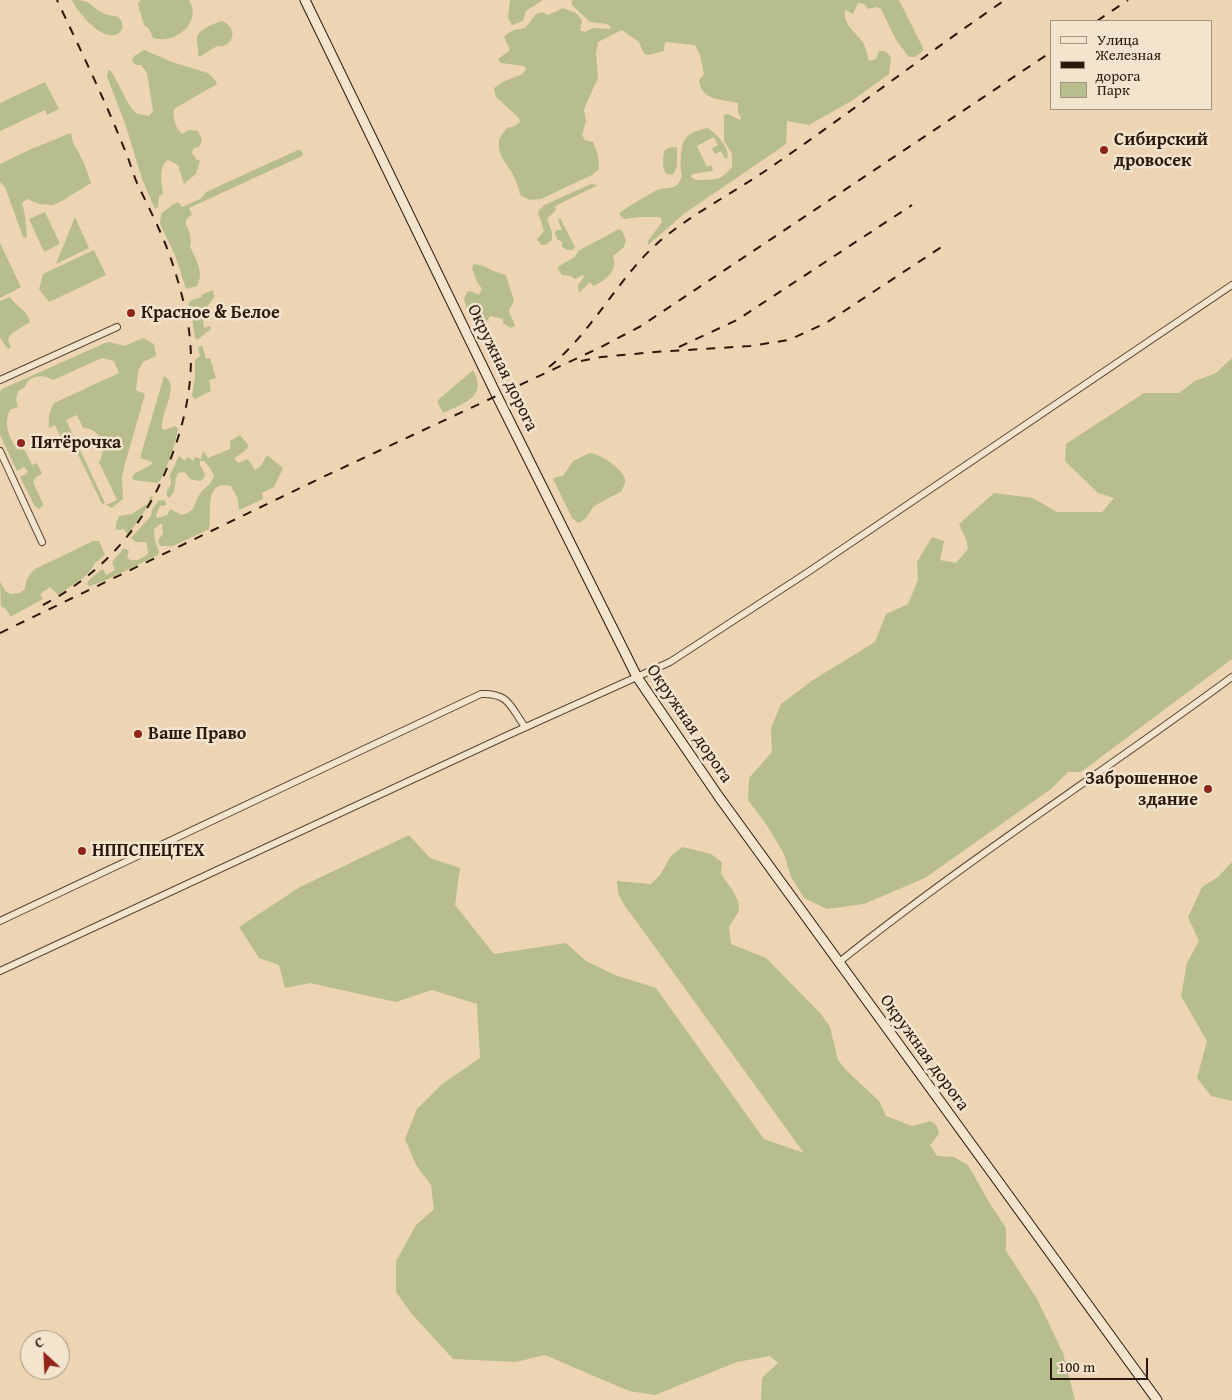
<!DOCTYPE html>
<html>
<head>
<meta charset="utf-8">
<style>
  body { margin:0 }
  #map { position:relative; width:1232px; height:1400px; overflow:hidden; background:#edd5b4; font-family:"Gentium Book Plus",serif }
  canvas { display:block }
  .legend { position:absolute; left:1050px; top:20px; width:162px; height:90px; box-sizing:border-box; background:#f3e4ce; border:1px solid #a39280; margin:0; padding:6px 9px; list-style:none; font-size:15px; color:#2c170b }
  .legend li { display:flex; align-items:center; gap:10px; height:25px }
  .legend b { width:25px; border:1px solid #a39280 }
  .north { position:absolute; left:20px; top:1330px; width:50px; height:50px; box-sizing:border-box; background:#f3e4ce; border:1px solid #a39280; border-radius:50%; rotate:335deg; font-size:14px; font-weight:700; line-height:20px; text-align:center; color:#2c170b }
  .north::after { content:''; display:block; margin:auto; width:18px; height:22px; background:#8f2418; clip-path:polygon(50% 0,100% 100%,50% 72%,0 100%) }
  .scale { position:absolute; left:1050px; top:1358px; width:98px; height:22px; box-sizing:border-box; border:2px solid #2c170b; border-top:0; padding-left:6px; font-size:15px; line-height:18px; white-space:nowrap; color:#2c170b; -webkit-text-stroke:4px #f3e4ce; paint-order:stroke }
</style>
</head>
<body>
<div id="map">
<canvas width="1232" height="1400"></canvas>
<ul class="legend">
<li><b style="height:6px;background:#f3e4ce"></b>Улица</li>
<li><b style="height:6px;background:#2c170b"></b>Железная дорога</li>
<li><b style="height:14px;background:#b8bd8d"></b>Парк</li>
</ul>
<div class="north">С</div>
<div class="scale">100 m</div>
</div>
<script>
const ctx = document.querySelector('canvas').getContext('2d');
ctx.lineJoin = 'round';
function fillPath(path, color) { ctx.fillStyle = color; ctx.fill(path, 'evenodd'); }
function stroke(path, color, width, dash) { ctx.strokeStyle = color; ctx.lineWidth = width; ctx.lineCap = dash ? 'butt' : 'round'; ctx.setLineDash(dash || []); ctx.stroke(path); }
function drawText(font, color, halo, rows, align = 'center') {
  ctx.font = font + ' "Gentium Book Plus",serif'; ctx.lineWidth = 5; ctx.setLineDash([]); ctx.textBaseline = 'middle'; ctx.strokeStyle = halo; ctx.fillStyle = color; for (const [text, x, y, turn = 0] of rows) {
    ctx.save(); ctx.translate(x, y); ctx.rotate((+turn || 0) * Math.PI / 180); ctx.textAlign = isNaN(turn) ? turn : align; if (halo) ctx.strokeText(text, 0, 0); ctx.fillText(text, 0, 0); ctx.restore();
  }
}
fillPath(new Path2D(`
  M72,0c22,0 15,5 31,13 4,3 10,2 15,4 7,5 6,16 -3,18 -15,4 -38,-23 -43,-35z
  M141,0h48c14,23 -15,45 -36,38l-4,-9 -5,-4 -6,-21z
  M510,0h33l-17,11 -3,10 -11,4 -4,-7z
  M572,0h327l24,48v3l-8,6h-6l-13,-17 -15,-31 -5,-2 -8,2 -4,-5 -6,-1 -5,11 -8,-4c-2,14 9,21 17,31 4,6 5,13 7,20l7,-2 3,-8h6l6,6 -2,17 -36,26 -44,25 -22,-4 -1,22 -4,4 -97,66 -37,32v-4l14,-19 -2,-5h-20l-16,2 -5,-5c4,-5 35,-23 41,-25 13,-3 16,2 22,-13 -2,-6 -2,-12 -1,-20 1,-20 8,-24 27,-28 9,7 20,17 20,29l-3,2 -4,-8 -6,3 -3,-6 6,-3 -4,-8 -17,9 10,21 4,-2 2,4 -1,2 -20,3 -1,3c5,4 6,3 12,3 15,-1 18,0 29,-13v-13l-8,-13v-26l4,-1 12,6 1,-2 -3,-6v-9c-17,-4 -37,-2 -39,-23l5,-6 -4,-19 -5,-10 -29,-3 -2,4v5l-15,4 -5,-1 -5,-12 -17,-12 -24,12 -2,12 2,24 -12,26 -2,7 2,10 -4,14 3,5 8,2 5,13 1,14 -7,6 -51,24 -11,1 -10,-5c-1,-7 -4,-15 -8,-22 -6,-10 -15,-19 -13,-32 1,-5 5,-9 8,-13l8,-2 5,-4 -1,-4 -23,-21 -2,-9 11,-7 18,-7 3,-5 -2,-3 -23,-3 -3,-4 12,-9 -6,-13c7,-8 12,-7 21,-9l11,-14 6,-2 6,3 15,-7 13,5 6,7 -2,10 5,2 8,-4 17,1 1,-1 -3,-4 -18,-2 -18,-17z
  M222,21c11,4 15,17 4,24 -5,2 -3,1 -8,1 -6,2 -12,7 -17,10h-3c1,-6 -2,-13 -1,-18 2,-10 17,-14 25,-17z
  M144,50l28,12 36,11 8,8 1,3 -43,25c-2,8 2,20 8,25l7,-4 9,1 4,9 -2,6 -7,3 -1,4 4,6 4,2 -4,13 -12,10 -6,-19 -10,-5c-10,6 -6,23 -5,34l-4,2 -1,11 -3,2 -13,-30 -17,-56 -18,-46 1,-6 2,-1c9,11 17,38 28,44 3,1 8,1 11,2l4,-5 -6,-38 -6,-8h-5l-4,-4 2,-5z
  M45,82l14,27 -12,6 -2,-5 -45,21v-28z
  M71,133l2,9 11,21 7,20 -29,18 -9,4 -14,-1 -12,-5 -5,4 3,12 2,23 -4,-1 -18,-50 -5,-5v-18l29,-14z
  M672,147l5,1v18l-4,9 -7,-1c-4,-6 -3,-16 -2,-23l4,-3z
  M298,150h3l2,4 -1,2 -113,52 3,6 -6,6v5c4,7 6,14 4,22 7,14 14,25 7,39l-11,3 -11,-34 -15,-31 1,-10 11,-9 6,-3 4,5 18,-8 6,-7z
  M591,184l7,1 -43,21 1,4 -9,9 5,13v8l-6,5h-5l-4,-6 7,-8 -6,-19 6,-7z
  M45,212l15,32 -16,8 -15,-33z
  M75,217l14,31 -33,16z
  M560,218l15,29 -2,3h-6l-5,-3v-5l-5,-3 -2,-6 1,-3h6l-4,-10z
  M619,229l3,2 4,9 -2,7 -11,9c5,14 -7,25 -20,30l-3,-4 -11,11 -1,-8 6,-8 -1,-2 -8,4 -4,-3 -9,-1 -4,-6 1,-3 16,-9 3,-6z
  M0,243l21,44 -21,11z
  M94,250l12,25 -57,27 -10,-13 4,-15z
  M474,264c12,1 20,9 32,11l8,26 -5,9c1,6 5,10 6,16l-5,2 -7,-5v-4l-13,-3 -4,7c-17,-5 -17,-8 -22,-24l3,-7 4,-1 8,4 3,-6 -5,-7 -5,-14z
  M213,290l1,7c-7,9 -13,18 -10,31l6,-2 1,3 -14,11 -2,-2c-1,-7 -2,-14 -3,-21 -2,-13 -10,-15 10,-20l-1,-2z
  M10,297c7,11 17,12 20,25l-19,12 -3,6 3,8 -3,1 -8,-11v-37z
  M143,338l11,6 2,12 -13,6 -5,9 -2,19 9,4 -20,70 -3,13 1,22 -11,9 -6,-3 11,-5 -18,-38c9,-14 2,-34 -16,-34l-6,-13 -11,5 39,83 -3,1 -30,-62 -4,-3 -8,-3 -5,-11 -6,3c-1,-10 0,-16 5,-25l65,-30 -5,-12 -12,-3 -49,22c-9,-6 -24,-6 -28,7l-7,4 -2,9 2,7 -8,3c-7,13 -1,28 7,39l8,1 7,15 5,-2 5,11 -6,3 -3,5 10,22 -1,3 -3,2 -5,-4 -14,-28 6,-3 2,-3 -4,-4 -7,4 -17,-36v-43l2,-3 103,-46 5,-1 14,4z
  M202,345l4,14 4,-1 6,20 -7,2 2,11 -16,8 -3,-3 3,-19v-17l5,-4 -2,-8z
  M1232,358v301l-151,113h-13l-17,17 -126,89 -61,26 -37,5 -23,-11 -13,-21 -7,-23 -16,-27 -20,-27 1,-22 23,-26 -1,-24 10,-24 32,-24 62,-38 11,-28 22,-10 10,-24 -1,-18 15,-25 12,4 -4,19 16,3 12,-14 -2,-10 -7,-15 35,-31 39,5 24,14h45l12,-14 -16,-5 -33,-32 1,-17 78,-51h35l16,-12 21,-8z
  M473,370c15,27 -9,33 -30,43l-5,-10v-3z
  M164,376c17,9 -4,37 -2,53l3,1 10,-4 3,3 -6,25 -12,27 -3,2 -23,-3 -2,-2 2,-4 18,-10v-2l-12,-4z
  M240,435l8,10 -1,4 -12,9 1,3 3,2 9,-4 7,11 6,-4 6,-11 16,13 -9,19 -12,6 1,6 -24,11 -1,-11 -7,-13c-29,-6 -18,27 -22,43l-36,17h-13l-2,-6 5,-6 -1,-10h-2l-6,5 1,12 4,11 -1,3 -56,27 -13,4 -2,-2 2,-4 12,-10 2,-1 3,6 9,-5 -3,-8 12,-14 5,3 -2,7c8,5 14,1 21,-4l-1,-10 -2,-2h-10l-4,-4 20,-22 1,-6 6,-9 5,-1 3,2v3l-6,1 -4,10 1,2 10,-3 3,-6c11,5 11,9 22,1 4,-7 5,-14 11,-20 5,-5 8,-6 11,-14l-4,-8 -6,-7h-4v4l5,9 -1,4 -4,3 -10,-2 -5,-7 -7,1c-5,8 0,18 -9,25l-2,-2v-5l4,-7 -1,-9 9,-19 6,5 3,-4 5,4 2,-4 6,2 2,-8 5,7 22,-9v-8z
  M590,453c9,0 33,16 35,26 1,4 -2,8 -3,12l-28,15 -8,12 -7,5 -7,-5 -19,-39 3,-2 7,-1 10,-15z
  M153,496l-2,6 -23,33 -4,-6 -5,1 -3,-1v-5l3,-8 13,-2 16,-11 2,-6z
  M93,541h6l6,14 -10,8 -4,7 -8,8 -25,17 -8,-8 -10,7 3,5 -31,17h-2l-4,-7 -5,-3 -1,-25 5,10 6,3 9,-1 5,-4c1,-9 3,-14 10,-20z
  M409,835l21,23 30,10 -5,37 39,49 72,-11 20,18 29,14 41,13 108,151 40,14 -181,-250 -5,-10 -1,-12 34,3 9,-9 11,-19 11,-9 29,7 11,8 -1,12 12,17 5,10 1,10 -10,16 2,17 35,14 55,56 9,13 8,33 10,12 31,29 7,15 26,10 19,-5 6,5 2,8 -9,11 7,11 17,1 14,8 21,37 17,26v23l31,48 26,54 12,47h-314l1,-22 16,-15 -8,-7 -33,6 -82,33 -26,-4 -84,-36 -29,7 -63,-3 -42,-46 -15,-21v-31l20,-36 18,-16 -3,-24 -15,-20 -11,-26 12,-30 25,-25 38,-26 -3,-54 -45,-14 -36,12 -86,-19 -25,5 -6,-23 -20,-7 -20,-31 61,-40z
  M1232,862v239l-21,-5 -14,-18 10,-37 -26,-45 6,-33 12,-22 -11,-24 14,-30 16,-10z`), '#b8bd8d');
const minor = new Path2D(`
  M0,380l117,-53
  M0,451l42,91
  M0,921l481,-227c28,-1 29,12 44,33
  M838,963c127,-102 264,-190 394,-286
  M0,971l506,-235 164,-74 138,-90 424,-287`);
const secondary = new Path2D(`
  M305,0l192,396 140,281 82,120 438,603`);
stroke(minor, '#5c4635', 8);
stroke(secondary, '#2c170b', 11);
stroke(minor, '#f3e4ce', 6);
stroke(secondary, '#f3e4ce', 9);
stroke(new Path2D(`
  M1097,21l31,-21
  M679,347l58,-27 175,-115
  M581,361l20,-4 54,-5 95,-6 39,-6 37,-17 117,-77
  M549,367c44,-35 69,-90 112,-127 34,-28 74,-48 110,-73 79,-54 155,-113 234,-167
  M43,605c50,-26 92,-68 116,-119 21,-44 36,-97 31,-146 -2,-26 -11,-57 -19,-81 -9,-26 -22,-51 -34,-76 -5,-12 -8,-24 -13,-35 -20,-50 -44,-99 -67,-148
  M0,633l323,-156 276,-129 42,-22 410,-274`), '#2c170b', 2, [9, 9]);
for (const [x, y, r, color] of [
  [1104,150,5,"#8f2418"],
  [131,313,5,"#8f2418"],
  [21,443,5,"#8f2418"],
  [138,734,5,"#8f2418"],
  [1208,789,5,"#8f2418"],
  [82,851,5,"#8f2418"]
]) { const dot = new Path2D(); dot.arc(x, y, r, 0, 2 * Math.PI); ctx.fillStyle = color; ctx.fill(dot); stroke(dot, '#f3e4ce', 2); }
drawText('bold 18px', '#2c170b', '#f3e4ce', [
  ["Сибирский",1114,140],
  ["дровосек",1114,161],
  ["Красное & Белое",141,313],
  ["Пятёрочка",31,443],
  ["Ваше Право",148,734],
  ["Заброшенное",1198,779,"right"],
  ["здание",1198,800,"right"],
  ["НППСПЕЦТЕХ",92,851]
], 'left');
drawText('18px', '#2c170b', '#f3e4ce', [
  ["Окружная дорога",502,368,64],
  ["Окружная дорога",689,724,56],
  ["Окружная дорога",924,1053,54]
]);
</script>
</body>
</html>
